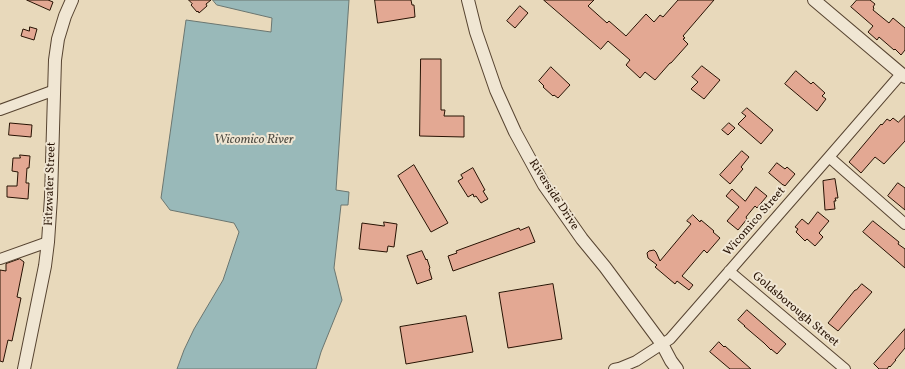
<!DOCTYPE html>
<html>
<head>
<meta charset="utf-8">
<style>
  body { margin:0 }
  canvas { display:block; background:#e8d9bb }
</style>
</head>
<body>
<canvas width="905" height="369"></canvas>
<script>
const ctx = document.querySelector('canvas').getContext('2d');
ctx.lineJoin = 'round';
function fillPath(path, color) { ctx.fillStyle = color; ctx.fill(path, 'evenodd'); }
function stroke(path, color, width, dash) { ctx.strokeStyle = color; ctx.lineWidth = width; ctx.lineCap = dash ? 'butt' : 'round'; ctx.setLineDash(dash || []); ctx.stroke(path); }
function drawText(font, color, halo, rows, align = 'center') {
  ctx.font = font + ' Vollkorn,serif'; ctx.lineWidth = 4; ctx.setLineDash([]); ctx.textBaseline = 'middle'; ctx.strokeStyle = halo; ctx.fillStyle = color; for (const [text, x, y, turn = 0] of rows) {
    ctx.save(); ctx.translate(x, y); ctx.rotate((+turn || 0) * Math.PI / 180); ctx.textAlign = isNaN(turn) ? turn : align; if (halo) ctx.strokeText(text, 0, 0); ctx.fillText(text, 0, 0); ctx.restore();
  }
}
const water = new Path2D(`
  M213,0h136l-13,190 13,2 -1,13h-7l-7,63 8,32 -21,52 -5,17h-139l7,-19 10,-21 29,-49 16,-48 -5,-9 -64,-13 -9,-12 25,-178 85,12 1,-14 -55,-13z`);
fillPath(water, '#99b9b9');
stroke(water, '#6b7670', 1);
const building = new Path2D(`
  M27,0h21l5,2 -3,8z
  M189,0h22l-5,4 1,2 -8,7 -1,-2 -1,1 -6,-7 1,-1z
  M375,0h36l1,5h2l1,12 -37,6z
  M544,0h50l-6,6 19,17 2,-2 17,15 20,-22 8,8 6,-7 3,2 15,-17h36l-31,36 2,2 -2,1 5,5 -17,19h-1l-15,17 -10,-8 -5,6 -14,-13 4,-5 -22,-19 -7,8z
  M857,0h13l5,4 -2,3 1,1 -1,2 16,13 4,-5 12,10v22l-4,5 -6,-6 -1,1 -15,-13 -2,3 -9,-8 5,-6 -22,-19z
  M520,6l8,7 -13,15 -8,-7z
  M30,27l7,2 -3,11 -13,-4 2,-7 6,2z
  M421,59h20v51h4l-1,6h20v21l-44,-1z
  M702,66l18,14 -16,19 -13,-10 7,-7 -6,-5z
  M551,67l19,18 -12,13 -4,-3 -1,1 -10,-9 1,-1 -5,-5z
  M796,71l15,13 2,-2 12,11 -3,3 4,3 -9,12 -32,-27z
  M747,108l26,22 -12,14 -23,-20 8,-8 -4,-3z
  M905,116v25l-21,23 -9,-7 -14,16 -12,-11 32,-38 1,1 5,-6 3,2 3,-3 5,4z
  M10,123l22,2 -1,12 -22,-2z
  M729,123l6,5 -7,7 -6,-5z
  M742,151l7,6 -8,10 2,2 -13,15 -10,-9z
  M20,155l10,1 -1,12h-2l-1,14v1h3l-1,16 -21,-2v-11h10l1,-14 -6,-1 1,-13h7z
  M777,163l8,6 2,-2 8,7 -10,12 -1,-1h-1l-14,-12z
  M414,165l34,58 -17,9 -33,-56z
  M473,168l12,22 -2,1 5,8 -7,4 -5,-7 -2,1 -1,-3 -5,3 -10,-16 5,-3 -2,-3z
  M835,179l3,19h-3l1,3h-2l1,8 -10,1 -2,-29z
  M898,183l7,5v22l-17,-14z
  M756,187l11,9 -10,12 -2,-2 -9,11 1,2 -9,11 -11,-9 12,-14 -13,-11 6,-7 13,12z
  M818,212l11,9 -10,12 4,4 -8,9 -8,-7 -2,2 -9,-9 2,-3 -3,-2 7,-8 6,5z
  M693,215l7,7 1,-2 13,11 -1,1 7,6 -13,15 -3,-3 -22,26 11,9 -4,5 -12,-9 -2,3 -20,-17 2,-2 -9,-7 -1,-5 2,-2 5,-1 2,2 4,9 31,-37 -4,-3z
  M873,221l26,21 -1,2 7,5v19l-42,-36z
  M384,222l13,2 -3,23 -6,-1 -1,6 -28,-3 3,-26 22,3z
  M529,227l6,15 -82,29 -5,-15 9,-3 -1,-2 63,-23 1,2z
  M422,251l4,9 1,-1 3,9 -1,1 3,10 -15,5 -10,-28z
  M20,259l4,3 -7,35 4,1 -9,43 -4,-1 -5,22 -3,-1v-91l6,1v-7z
  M553,284l9,55 -54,9 -9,-55z
  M862,284l10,8 -34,39 -10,-8 27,-33h1z
  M747,310l39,34 -9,10 -6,-5v1l-7,-7 -20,-17h1l-7,-6z
  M466,316l7,36 -67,12 -6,-37z
  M905,329v19l-10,12h1l-6,7 -1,-1 -2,3h-8l-5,-5z
  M719,342l5,5 1,-1 26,23h-21l-20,-17z`);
fillPath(building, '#e3a893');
stroke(building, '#271203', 1);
const minor = new Path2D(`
  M0,110l55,-20
  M829,157l76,67
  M0,259l48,-17
  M729,271l116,98
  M614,369l5,-1 17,-7 34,-22 159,-182 72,-83`);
const tertiary = new Path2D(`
  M468,0l8,32 20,58 19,42 29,53 38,54 23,28 57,77 9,17 6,8
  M814,0l91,77
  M24,369l21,-103 3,-24 3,-45 4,-137 3,-21 7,-23 7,-16`);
stroke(minor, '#574431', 12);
stroke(tertiary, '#574431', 14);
stroke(minor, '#f0e6d3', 10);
stroke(tertiary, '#f0e6d3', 12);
drawText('12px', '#271203', '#f0e6d3', [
  ["Fitzwater Street",51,184,-88],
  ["Riverside Drive",553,195,57],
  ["Wicomico Street",755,222,-49],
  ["Goldsborough Street",795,310,40]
]);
drawText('italic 13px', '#4f4c43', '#f0e6d3', [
  ["Wicomico River",254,141]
]);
</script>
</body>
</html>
